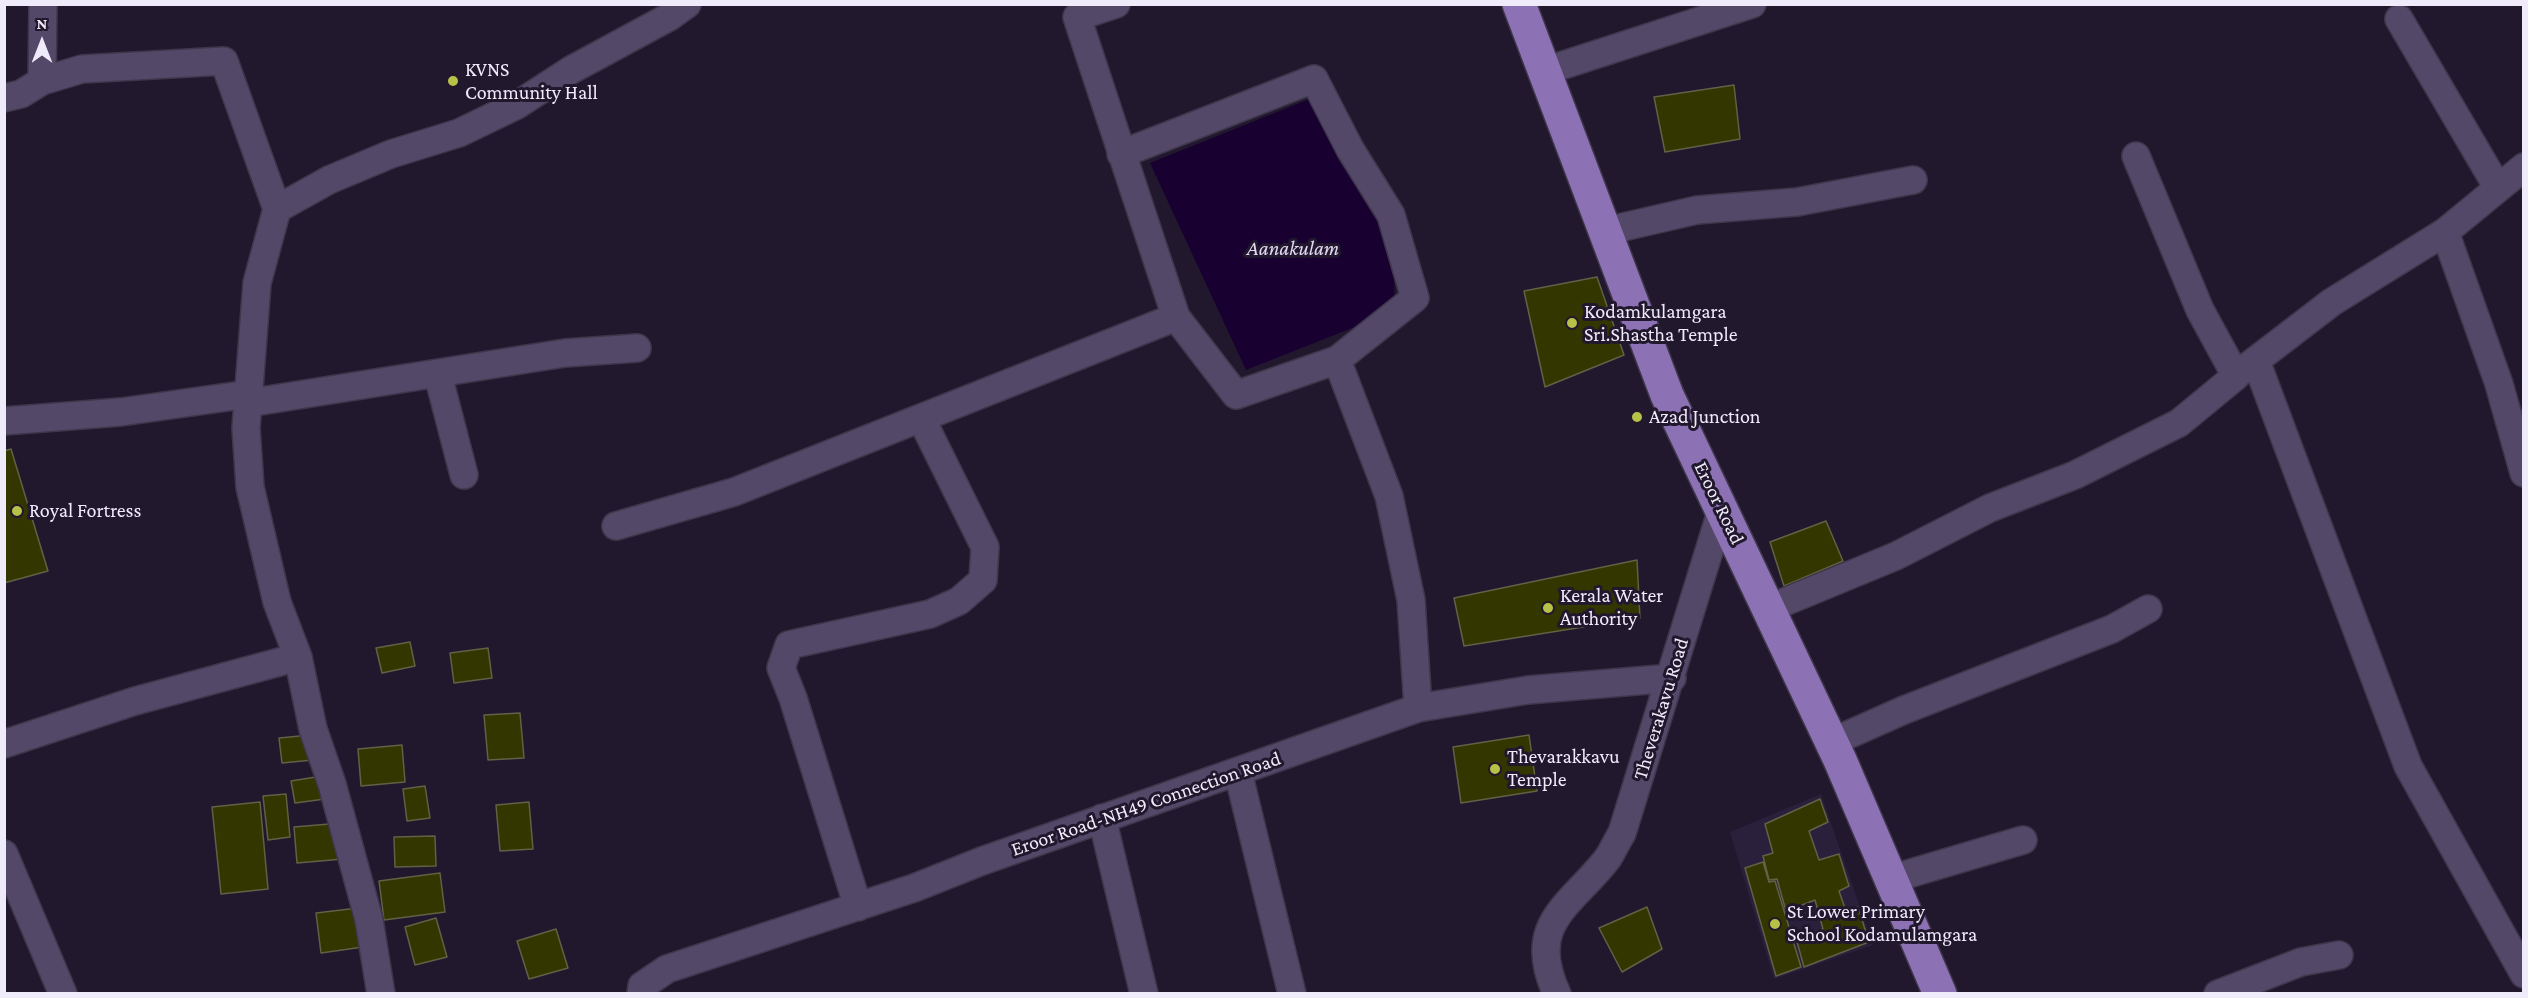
<!DOCTYPE html>
<html>
<head>
<meta charset="utf-8">
<style>
  body { margin:0 }
  #map { position:relative; width:2528px; height:998px; overflow:hidden; background:#21182e; font-family:"Crimson Pro",serif }
  canvas { display:block }
  .frame { position:absolute; inset:0; border:6px solid #f0ebfa; pointer-events:none }
  .north { position:absolute; left:12px; top:12px; width:60px; height:60px; -webkit-text-stroke:4px #21182e; paint-order:stroke; rotate:0deg; font-size:16px; font-weight:700; line-height:24px; text-align:center; color:#f0ebfa }
  .north::after { content:''; display:block; margin:auto; width:21px; height:27px; background:#f0ebfa; clip-path:polygon(50% 0,100% 100%,50% 72%,0 100%) }
</style>
</head>
<body>
<div id="map">
<canvas width="2528" height="998"></canvas>
<div class="frame"></div>
<div class="north">N</div>
</div>
<script>
const ctx = document.querySelector('canvas').getContext('2d');
ctx.lineJoin = 'round';
function fillPath(path, color) { ctx.fillStyle = color; ctx.fill(path, 'evenodd'); }
function stroke(path, color, width, dash) { ctx.strokeStyle = color; ctx.lineWidth = width; ctx.lineCap = dash ? 'butt' : 'round'; ctx.setLineDash(dash || []); ctx.stroke(path); }
function drawText(font, color, halo, rows, align = 'center') {
  ctx.font = font + ' "Crimson Pro",serif'; ctx.lineWidth = 6; ctx.setLineDash([]); ctx.textBaseline = 'middle'; ctx.strokeStyle = halo; ctx.fillStyle = color; for (const [text, x, y, turn = 0] of rows) {
    ctx.save(); ctx.translate(x, y); ctx.rotate((+turn || 0) * Math.PI / 180); ctx.textAlign = isNaN(turn) ? turn : align; if (halo) ctx.strokeText(text, 0, 0); ctx.fillText(text, 0, 0); ctx.restore();
  }
}
fillPath(new Path2D(`
  M1821,794l52,151 -99,34 -44,-147z`), '#2b203c');
fillPath(new Path2D(`
  M1317,96l76,142 2,73 -149,59 -96,-207z`), '#180030');
const building = new Path2D(`
  M1734,85l6,54 -75,13 -11,-55z
  M1597,277l27,78 -79,32 -21,-96z
  M11,449l37,122 -44,12v-132z
  M1826,521l17,40 -59,25 -14,-44z
  M1637,560l3,58 -176,28 -10,-48z
  M410,642l5,24 -33,7 -6,-25z
  M488,648l4,30 -38,5 -4,-30z
  M520,713l4,45 -36,2 -4,-45z
  M310,735l3,25 -31,3 -3,-25z
  M1529,735l8,56 -76,12 -8,-56z
  M402,745l3,37 -44,4 -3,-37z
  M322,776l3,23 -30,4 -4,-22z
  M425,786l5,32 -23,3 -4,-32z
  M286,794l4,43 -22,3 -5,-44z
  M1820,799l8,23 -19,9 10,29 20,-6 10,32 -10,5 7,20 12,-4 11,35 -65,25 -8,-29 27,-9 -8,-29 -29,11 -9,-32 -8,1 -6,-24 10,-3 -8,-29z
  M260,802l8,87 -47,5 -9,-87z
  M529,802l4,47 -33,2 -4,-46z
  M341,823l2,36 -46,4 -3,-36z
  M435,836l1,30 -41,1 -1,-30z
  M1763,862l6,20 6,-1 26,86 -25,9 -31,-108z
  M440,873l5,39 -61,8 -5,-39z
  M1647,907l15,42 -40,23 -23,-44z
  M358,908l5,39 -42,6 -5,-40z
  M436,918l11,39 -32,8 -10,-38z
  M556,929l12,39 -39,11 -12,-38z`);
fillPath(building, '#343600');
stroke(building, '#5f6245', 1.5);
const minor = new Path2D(`
  M1116,4l-39,13 99,300 60,78 101,-35 52,136 22,104 7,108
  M2399,19l99,169
  M1545,71l207,-67
  M42,81l40,-12 142,-8 53,148 -20,74 -11,145 4,59 27,115 21,55 15,72 19,55 37,136 12,74
  M4,98l17,-4 21,-13 1,-77
  M1121,154l193,-75 36,70 41,66 24,83 -78,62
  M277,209l52,-29 62,-26 68,-21 58,-28 54,-35 98,-53 18,-13
  M1606,231l91,-21 100,-8 116,-22
  M2445,232l54,152 25,89
  M2256,361l152,405 116,208
  M2242,371l90,-69 113,-70 79,-65
  M438,375l26,100
  M248,403l317,-50 72,-5
  M4,421l117,-9 128,-18
  M616,526l118,-34 442,-175
  M1770,608l126,-52 94,-48 85,-33 104,-52 57,-47 -36,-66 -64,-154
  M1832,742l72,-32 208,-81 36,-20
  M4,744l131,-43 163,-44
  M1238,772l54,222
  M1102,818l42,176
  M4,854l59,140
  M1891,879l132,-39
  M858,907l-65,-209 -12,-30 8,-23 141,-31 29,-13 24,-21 2,-33 -64,-129
  M641,994l1,-8 25,-17 247,-81 68,-27 436,-153 110,-18 144,-12
  M1557,994c-33,-71 14,-88 51,-136 5,-8 9,-17 14,-25l100,-324
  M2218,994l83,-32 38,-7`);
const major = new Path2D(`
  M1519,4l148,391 173,365 100,234`);
stroke(minor, '#3e364b', 30);
stroke(major, '#3e364b', 36);
stroke(minor, '#544868', 27);
stroke(major, '#8c72b4', 33);
for (const [x, y, r, color] of [
  [453,81,6,"#b8c147"],
  [1572,323,6,"#b8c147"],
  [1637,417,6,"#b8c147"],
  [17,511,6,"#b8c147"],
  [1548,608,6,"#b8c147"],
  [1495,769,6,"#b8c147"],
  [1775,924,6,"#b8c147"]
]) { const dot = new Path2D(); dot.arc(x, y, r, 0, 2 * Math.PI); ctx.fillStyle = color; ctx.fill(dot); stroke(dot, '#21182e', 2); }
drawText('20px', '#f0ebfa', '#21182e', [
  ["KVNS",465,70],
  ["Community Hall",465,93],
  ["Kodamkulamgara",1584,312],
  ["Sri.Shastha Temple",1584,335],
  ["Azad Junction",1649,417],
  ["Royal Fortress",29,511],
  ["Kerala Water",1560,596],
  ["Authority",1560,619],
  ["Thevarakkavu",1507,757],
  ["Temple",1507,780],
  ["St Lower Primary",1787,912],
  ["School Kodamulamgara",1787,935]
], 'left');
drawText('20px', '#f0ebfa', '#21182e', [
  ["Eroor Road",1719,503,64],
  ["Theverakavu Road",1661,709,-73],
  ["Eroor Road-NH49 Connection Road",1146,804,-19]
]);
drawText('italic 21px', '#e2daf0', '#21182e', [
  ["Aanakulam",1293,249]
]);
</script>
</body>
</html>
